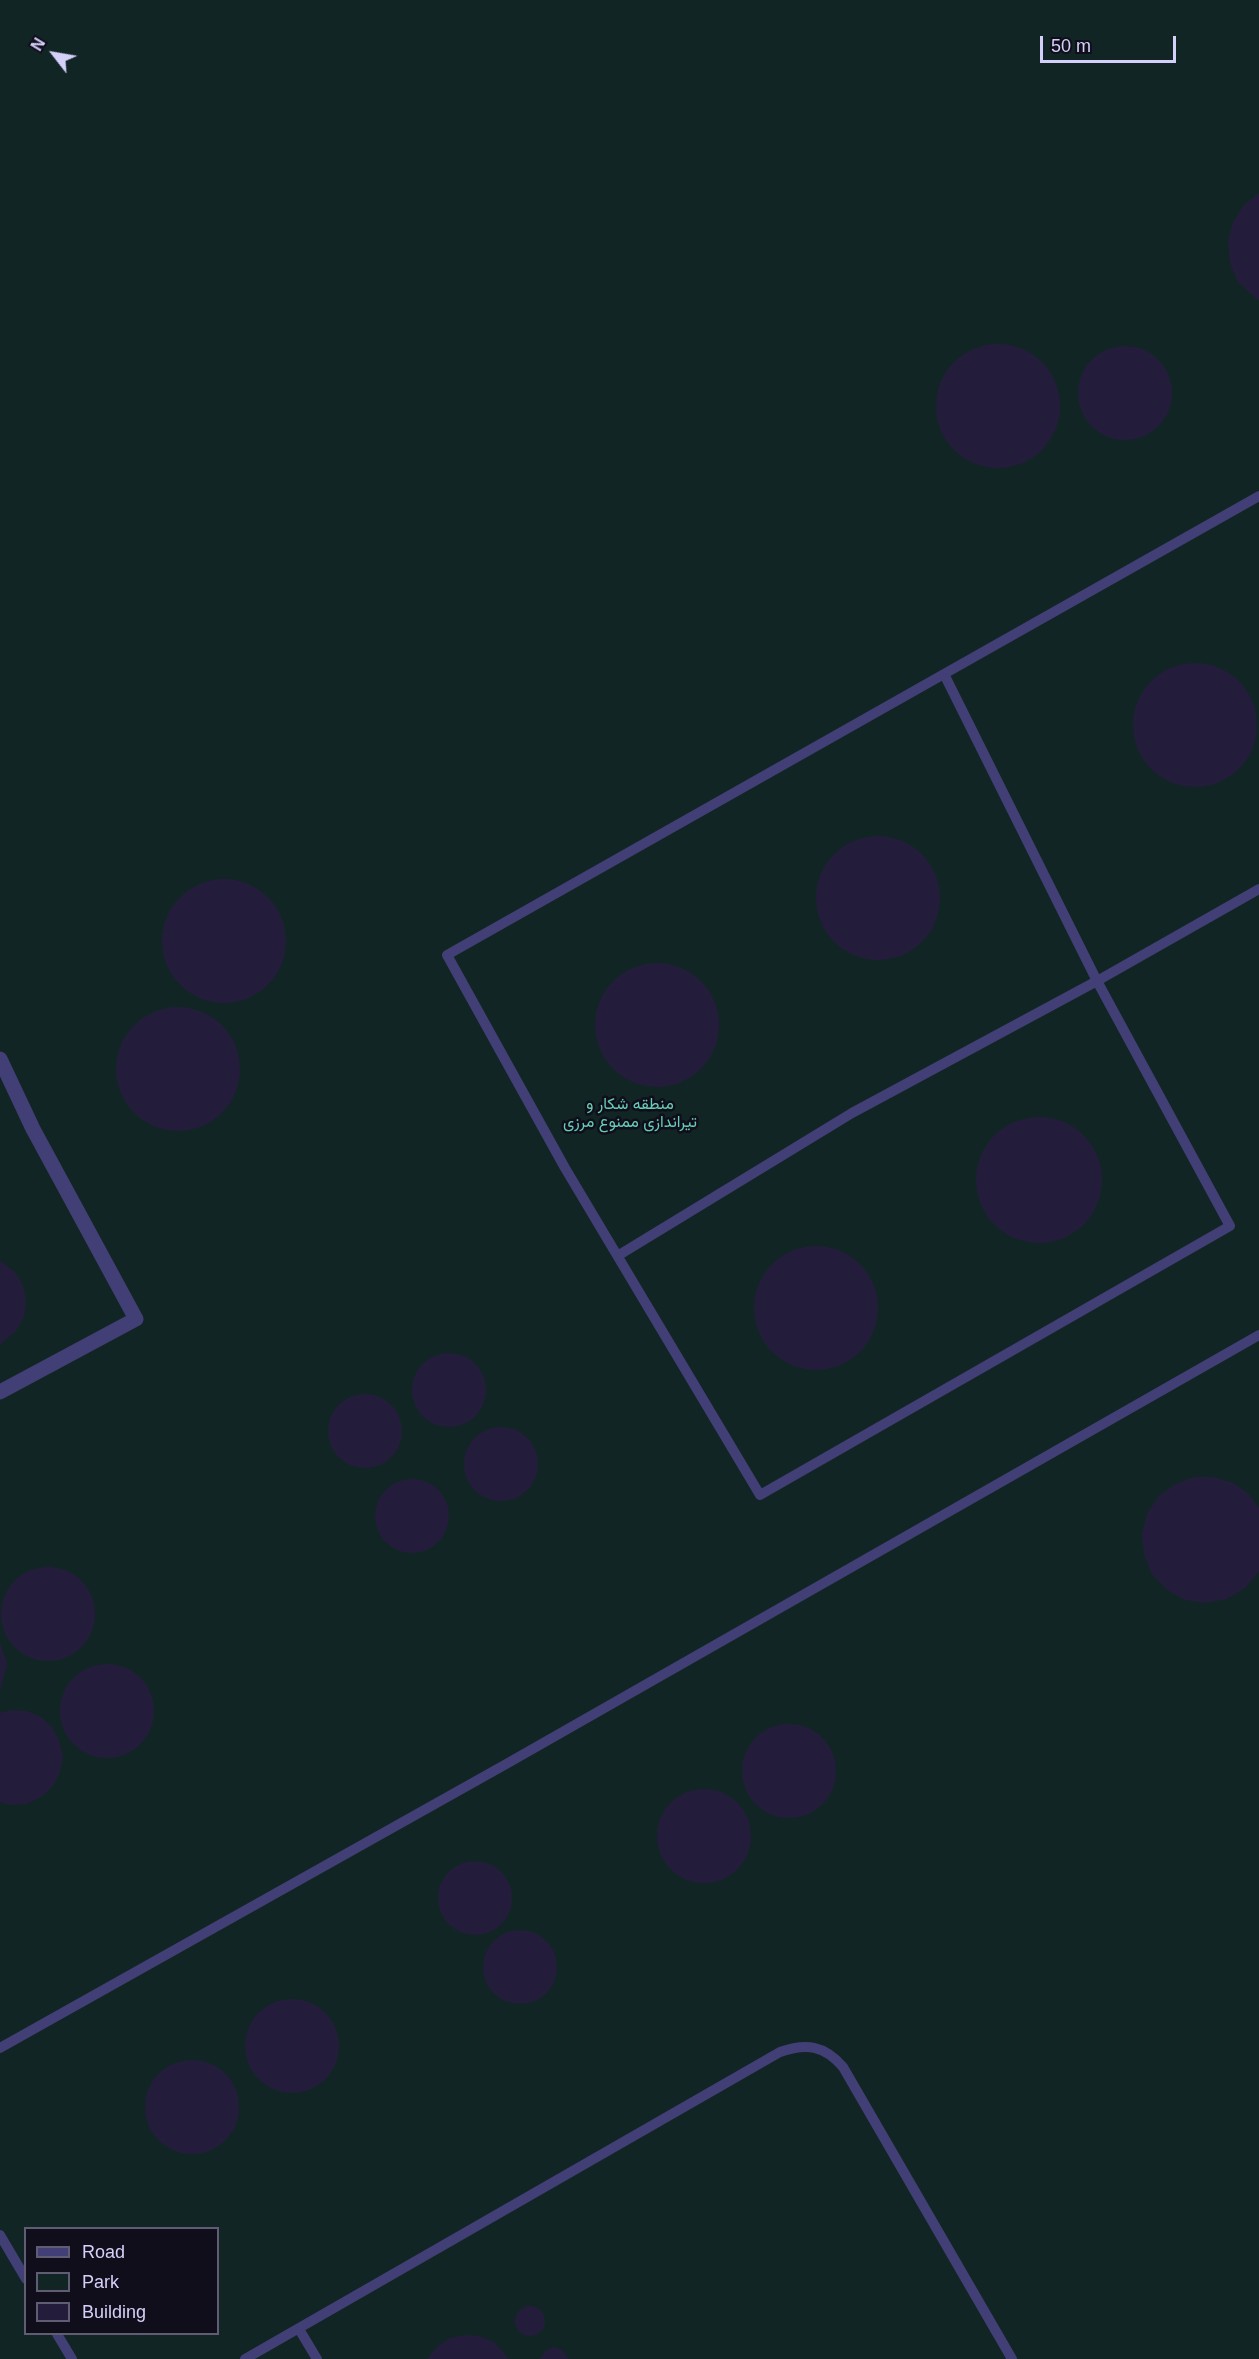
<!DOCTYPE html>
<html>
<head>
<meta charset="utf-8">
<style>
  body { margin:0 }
  #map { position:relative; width:1259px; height:2359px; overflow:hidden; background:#110e1c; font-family:Arial,sans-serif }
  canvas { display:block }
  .legend { position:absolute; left:24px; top:2227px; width:195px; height:108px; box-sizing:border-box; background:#110e1c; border:2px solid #5f5c74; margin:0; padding:8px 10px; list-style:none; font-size:18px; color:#d4d0f9 }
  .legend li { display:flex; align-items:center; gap:12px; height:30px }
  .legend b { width:30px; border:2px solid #5f5c74 }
  .north { position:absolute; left:24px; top:24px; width:60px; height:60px; -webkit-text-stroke:4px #110e1c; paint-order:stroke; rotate:301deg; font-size:16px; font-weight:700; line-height:24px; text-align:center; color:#d4d0f9 }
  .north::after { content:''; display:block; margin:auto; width:21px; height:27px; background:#d4d0f9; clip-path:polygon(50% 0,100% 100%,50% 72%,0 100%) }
  .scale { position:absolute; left:1040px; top:36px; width:136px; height:27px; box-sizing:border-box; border:3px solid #d4d0f9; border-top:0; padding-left:8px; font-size:18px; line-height:21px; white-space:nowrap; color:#d4d0f9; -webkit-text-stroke:4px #110e1c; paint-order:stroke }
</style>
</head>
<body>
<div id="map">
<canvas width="1259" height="2359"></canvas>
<ul class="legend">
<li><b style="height:8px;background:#413f75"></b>Road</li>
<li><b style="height:16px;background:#122525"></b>Park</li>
<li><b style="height:16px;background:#231d3b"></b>Building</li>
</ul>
<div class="north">N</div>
<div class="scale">50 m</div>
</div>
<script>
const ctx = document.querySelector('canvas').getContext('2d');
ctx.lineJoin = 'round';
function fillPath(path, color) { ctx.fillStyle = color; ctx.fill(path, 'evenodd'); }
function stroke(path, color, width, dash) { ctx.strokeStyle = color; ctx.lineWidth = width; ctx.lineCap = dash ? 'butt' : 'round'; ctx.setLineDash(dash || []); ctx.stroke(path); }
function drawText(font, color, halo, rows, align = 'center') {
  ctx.font = font + ' Arial,Vazirmatn,sans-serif'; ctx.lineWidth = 5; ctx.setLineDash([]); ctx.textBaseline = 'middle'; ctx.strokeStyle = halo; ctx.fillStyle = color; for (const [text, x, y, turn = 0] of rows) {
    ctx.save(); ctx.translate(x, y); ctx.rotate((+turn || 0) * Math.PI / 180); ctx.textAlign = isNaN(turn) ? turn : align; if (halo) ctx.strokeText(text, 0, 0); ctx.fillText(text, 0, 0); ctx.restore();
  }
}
fillPath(new Path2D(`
  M0,0h1259v2359h-1259zM26,2228h192v106h-192z`), '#122525');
fillPath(new Path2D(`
  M1259,193v108l-21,-19 -8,-19 -2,-21 5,-20 11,-17z
  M936 406a62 62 0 1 1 124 0a62 62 0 1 1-124 0Z
  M1078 393a47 47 0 1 1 94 0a47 47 0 1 1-94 0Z
  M1133 725a62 62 0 1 1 124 0a62 62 0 1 1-124 0Z
  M816 898a62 62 0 1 1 124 0a62 62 0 1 1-124 0Z
  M162 941a62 62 0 1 1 124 0a62 62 0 1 1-124 0Z
  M595 1025a62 62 0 1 1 124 0a62 62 0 1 1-124 0Z
  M116 1069a62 62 0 1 1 124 0a62 62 0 1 1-124 0Z
  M976 1180a63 63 0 1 1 126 0a63 63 0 1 1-126 0Z
  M754 1308a62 62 0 1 1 124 0a62 62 0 1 1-124 0Z
  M0,1261l15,11 8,13 3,16 -2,16 -8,14 -16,13z
  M412 1390a37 37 0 1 1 74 0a37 37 0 1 1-74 0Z
  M328 1431a37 37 0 1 1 74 0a37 37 0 1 1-74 0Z
  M464 1464a37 37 0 1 1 74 0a37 37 0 1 1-74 0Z
  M1193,1477h20l20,6 16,11 10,14v63l-14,17 -18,11 -21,4 -21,-3 -18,-10 -15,-16 -8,-19 -2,-21 5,-20 11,-17 16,-12z
  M375 1516a37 37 0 1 1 74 0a37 37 0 1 1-74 0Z
  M1 1614a47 47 0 1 1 94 0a47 47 0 1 1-94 0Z
  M0,1642l7,22 -7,26z
  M60 1711a47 47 0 1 1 94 0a47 47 0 1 1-94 0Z
  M12,1710l15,1 14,6 11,10 7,13 4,16 -3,16 -7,14 -12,11 -15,7 -16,1 -10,-3v-89z
  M742 1771a47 47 0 1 1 94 0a47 47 0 1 1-94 0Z
  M657 1836a47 47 0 1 1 94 0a47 47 0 1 1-94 0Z
  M438 1898a37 37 0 1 1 74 0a37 37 0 1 1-74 0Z
  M483 1967a37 37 0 1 1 74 0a37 37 0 1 1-74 0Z
  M245 2046a47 47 0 1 1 94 0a47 47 0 1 1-94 0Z
  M145 2107a47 47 0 1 1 94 0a47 47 0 1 1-94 0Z
  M515 2321a15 15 0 1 1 30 0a15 15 0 1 1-30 0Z
  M465,2335l15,1 14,6 15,17h-82l11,-13 12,-8z
  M554,2347l8,3 7,9h-29l5,-8z`), '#231d3b');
stroke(new Path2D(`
  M944,674l153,307 133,245 -470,269 -195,-327 -118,-213z
  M944,674l315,-178
  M619,1255l233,-142 245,-132 162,-92
  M0,2048l508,-285 751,-428
  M0,2235l26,44
  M299,2329l18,30
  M57,2334l15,25
  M245,2359l535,-307c26,-9 44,-7 63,15l169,292`), '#413f75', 10);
stroke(new Path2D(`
  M0,1059l33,70 103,190 -136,73`), '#413f75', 15);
drawText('16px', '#66ceb4', '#110e1c', [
  ["منطقه شکار و",630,1105],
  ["تیراندازی ممنوع مرزی",630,1123]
]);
</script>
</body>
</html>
